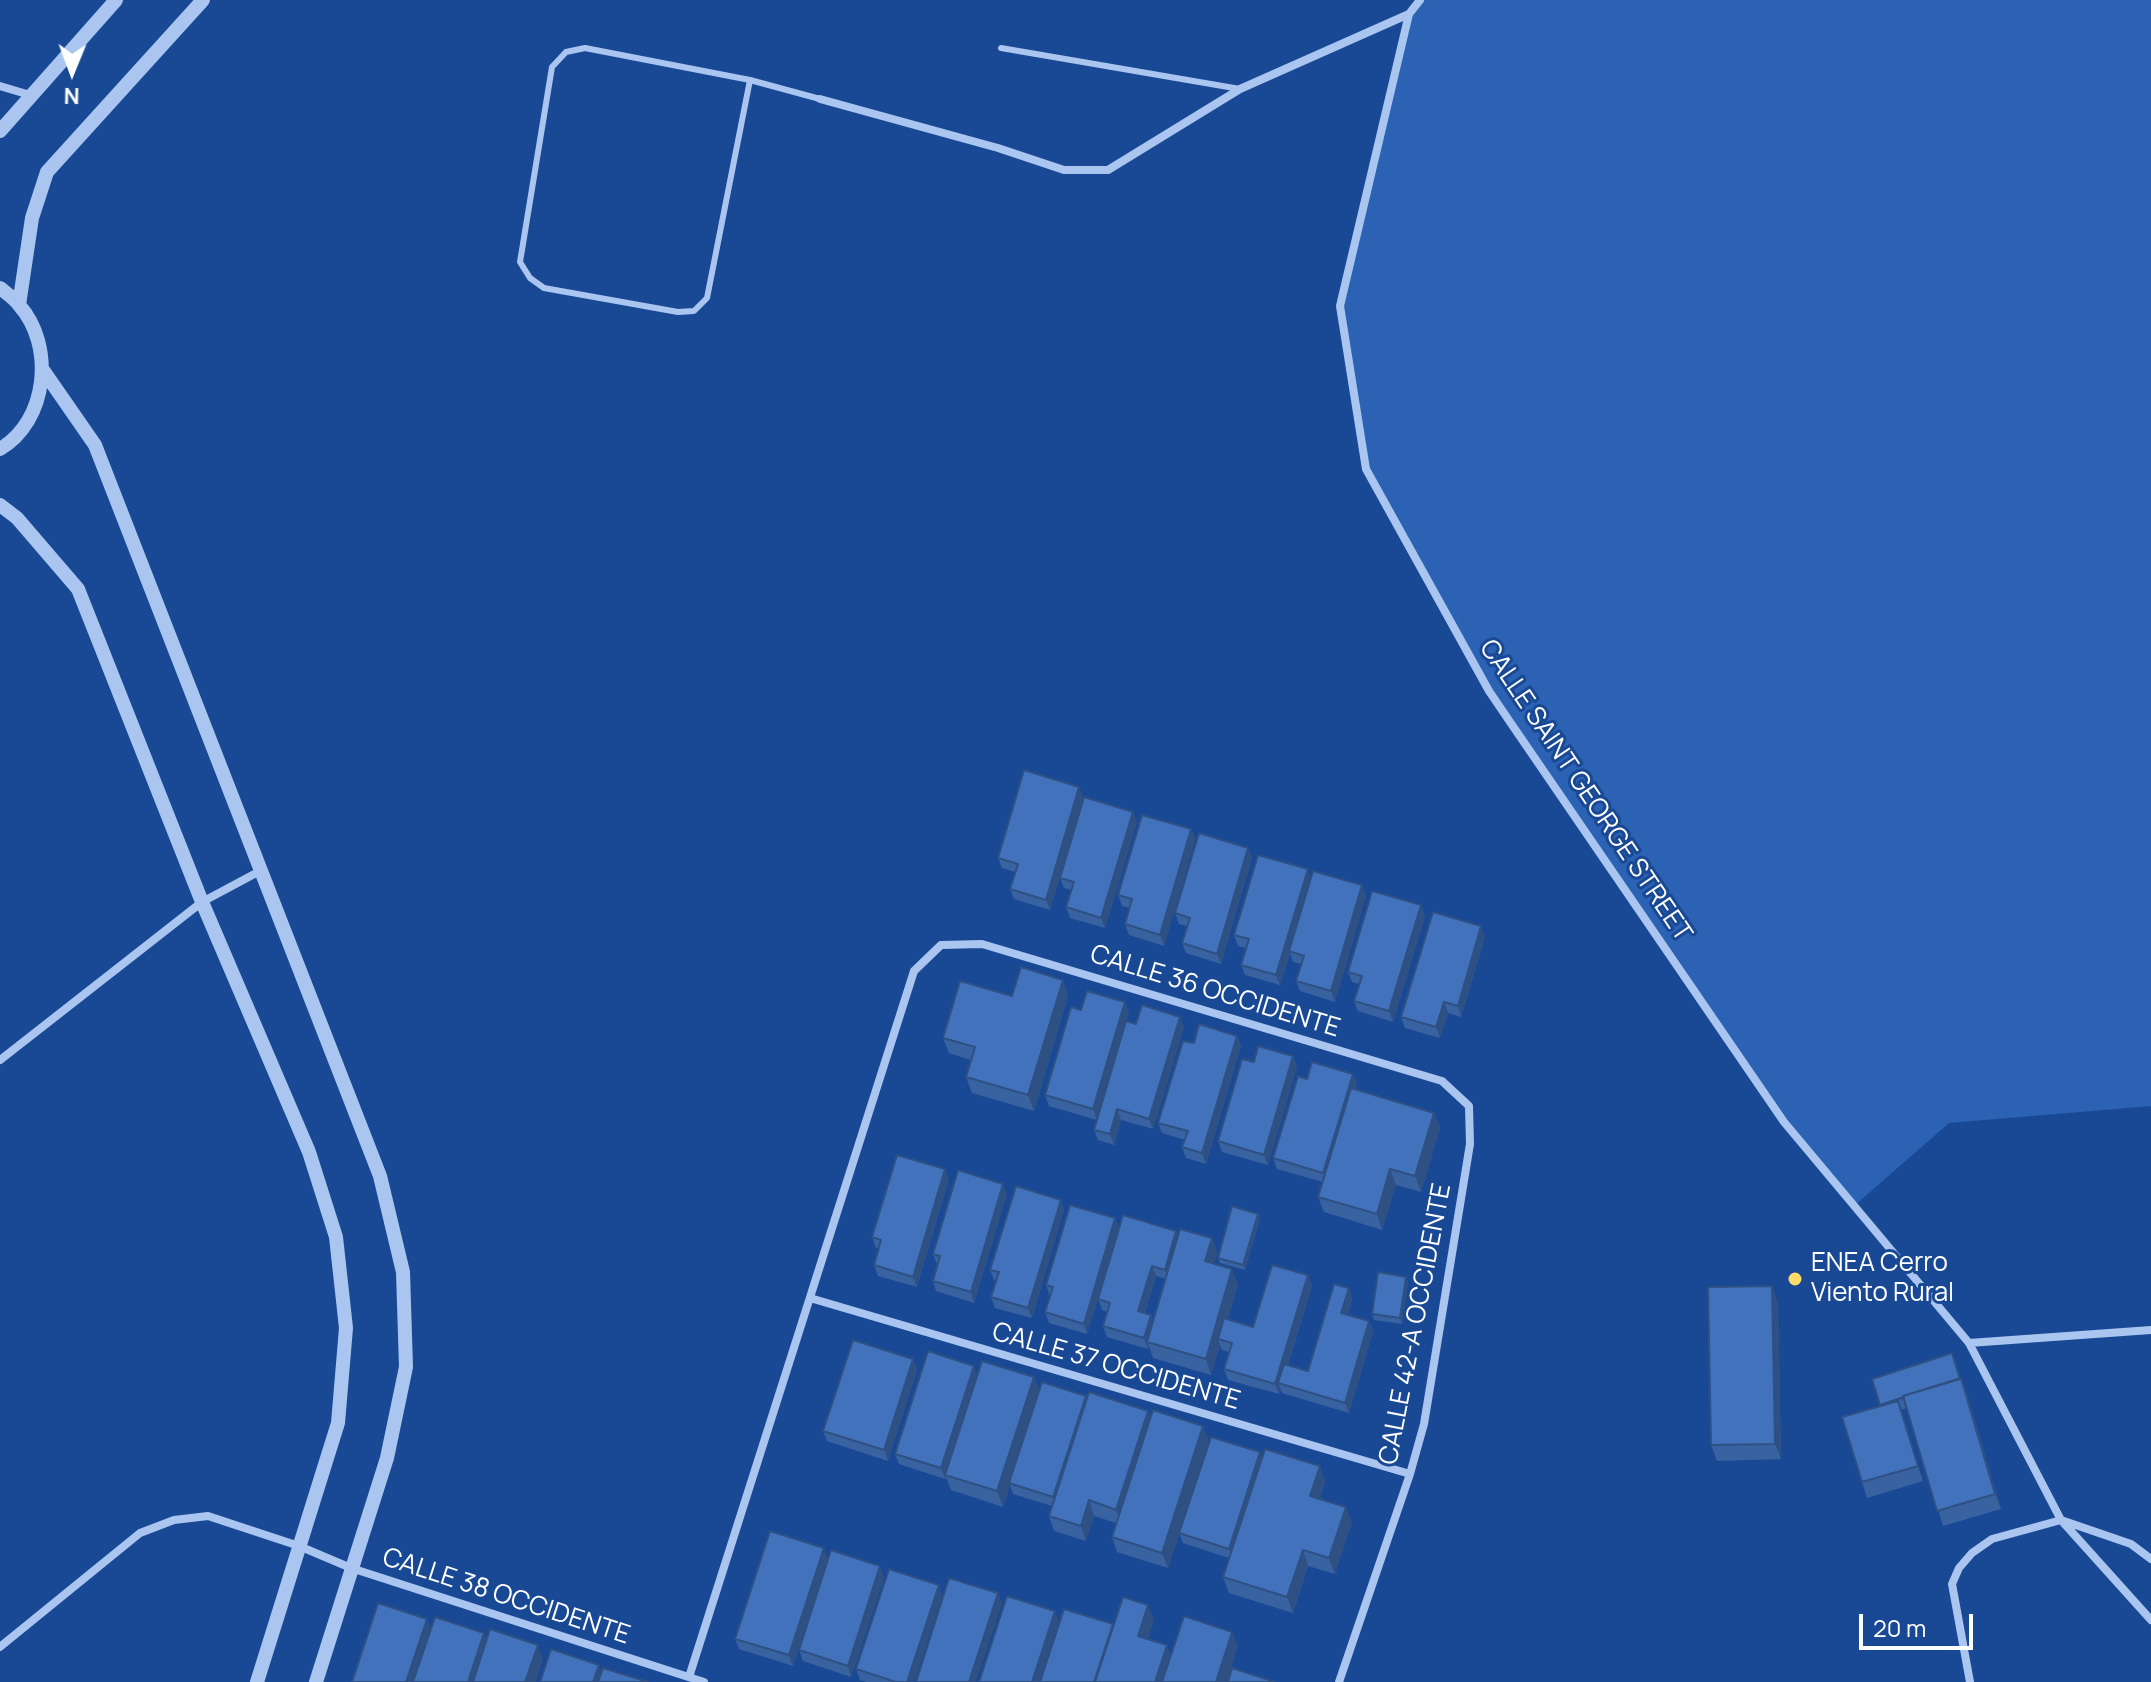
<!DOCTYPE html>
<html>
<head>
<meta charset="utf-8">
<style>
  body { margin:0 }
  #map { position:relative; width:2151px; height:1682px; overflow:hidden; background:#194994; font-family:Manrope,sans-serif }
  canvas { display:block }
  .north { position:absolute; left:32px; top:32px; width:80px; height:80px; -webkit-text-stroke:6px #194994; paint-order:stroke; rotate:181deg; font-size:22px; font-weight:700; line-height:32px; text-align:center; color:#fff }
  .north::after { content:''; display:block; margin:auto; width:28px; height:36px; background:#fff; clip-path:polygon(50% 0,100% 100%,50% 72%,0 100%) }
  .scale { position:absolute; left:1859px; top:1614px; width:114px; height:36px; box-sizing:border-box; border:4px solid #fff; border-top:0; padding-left:10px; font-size:24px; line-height:28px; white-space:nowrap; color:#fff; -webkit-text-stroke:6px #194994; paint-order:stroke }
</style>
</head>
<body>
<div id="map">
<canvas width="2151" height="1682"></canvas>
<div class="north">N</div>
<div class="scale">20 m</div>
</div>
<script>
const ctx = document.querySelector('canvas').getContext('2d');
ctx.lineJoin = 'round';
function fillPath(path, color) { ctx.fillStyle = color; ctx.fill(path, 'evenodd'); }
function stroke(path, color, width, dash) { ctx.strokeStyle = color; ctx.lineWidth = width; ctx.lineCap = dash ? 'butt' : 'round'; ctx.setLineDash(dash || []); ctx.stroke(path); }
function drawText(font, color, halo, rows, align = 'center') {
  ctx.font = font + ' Manrope,sans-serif'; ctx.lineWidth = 6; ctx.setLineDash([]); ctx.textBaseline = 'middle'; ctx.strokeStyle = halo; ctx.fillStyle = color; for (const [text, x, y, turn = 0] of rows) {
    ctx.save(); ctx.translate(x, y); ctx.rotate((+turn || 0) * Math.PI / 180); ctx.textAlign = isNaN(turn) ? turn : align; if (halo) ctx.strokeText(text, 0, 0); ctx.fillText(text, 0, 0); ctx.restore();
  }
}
fillPath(new Path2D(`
  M1421,0h730v1106l-202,17 -95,83 -70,-84 -276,-403 -142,-250 -26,-163 69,-292z`), '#2c62b3');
stroke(new Path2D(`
  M585,48l165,32 -43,218 -13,13 -16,1 -134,-24 -14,-10 -10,-16 32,-195 14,-15z
  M1001,48l239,41
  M750,80l70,19`), '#aac6f0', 6);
stroke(new Path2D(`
  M1420,0l-11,14 -69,292 26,163 123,222 19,28 276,403 185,221 92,177 90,100
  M0,86l30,9
  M820,99l178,49 66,22h44l132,-81 169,-75
  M0,1060l202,-158 58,-31
  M810,1298l600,176
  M1969,1343l182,-13
  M0,1647l140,-114 34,-13 34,-4 91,30 52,22 353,114
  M689,1677l225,-706 27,-26 41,-1 460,137 27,25 1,38 -46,280 -14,50 -71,208
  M1970,1682l-18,-98 7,-16 13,-15 20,-14 69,-19 70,24 20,15`), '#aac6f0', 8);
stroke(new Path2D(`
  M0,131l116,-131
  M0,288c6,5 14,10 19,17 36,40 29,116 -19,144
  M19,305l13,-87 15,-46 156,-172
  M43,370l52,75 285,731 23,96 3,95 -19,91 -71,224
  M0,505l17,13 61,71 124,313 107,250 27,85 10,91 -8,95 -81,259`), '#aac6f0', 14);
fillPath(new Path2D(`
  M1083,797l-33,113 -36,-11 -4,-10 5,-17 -13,-4 -4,-10z
  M1137,822l-32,106 -35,-10 -4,-11 6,-17 -8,-2 -4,-10z
  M1191,829l4,10 -31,107 -35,-11 -4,-11 5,-16 -8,-2 -4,-11z
  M1248,848l4,10 -31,106 -35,-11 -4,-10 5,-17 -8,-2 -4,-11z
  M1311,879l51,6 4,11 -31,106 -35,-11 -4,-10 5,-17 -8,-2 -3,-9 -10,32 -35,-10 -4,-10 5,-17 -8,-2 -4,-11z
  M1421,905l4,11 -32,106 -35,-11 -4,-10 5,-17 -7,-2 -4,-10z
  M1485,937l-24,80 -13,-4 -8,25 -35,-10 -4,-11z
  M1063,980l5,16 -34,115 -62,-18 -6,-16 5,-17 -22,-7 -6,-15 69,-42z
  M1125,1002l4,11 -3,8 10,3 48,3 -31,102 -32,-9 -7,25 -16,-5 -4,-10 3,-10 -48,-14 -4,-11 36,-85z
  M1237,1036l4,10 -35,118 -20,-6 -4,-11 3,-7 -23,-7 -4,-10 36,-80z
  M1293,1056l4,11 -29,98 -46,-13 -4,-11 36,-79z
  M1353,1074l4,10 -2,5 79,24 6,15 -19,64 -25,-7 -14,45 -58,-18 -6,-15 5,-15 -46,-13 -4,-11 34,-79z
  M949,1179l-32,108 -39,-11 -4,-11 5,-17h-3l-4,-11z
  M1007,1194l-33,109 -38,-12 -3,-10 4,-17 -4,-10z
  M1061,1200l3,10 -32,108 -37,-10 -4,-11 5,-16 -2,-1 -4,-10z
  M1115,1218l4,11 57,2 2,6 34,1 5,15 -3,11 24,21 -10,34 25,8 55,-52 4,11 -24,79 20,6 41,-83 3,11 -4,15 21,7 4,10 -24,82 -67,-20 -1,-3 -2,4 -51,-14 -4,-11 5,-17 -7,-2 -2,-5 -9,30 -58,-17 -4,-12 -1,3 -41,-12 -4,-11 4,-14 -5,-2 -4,-11 13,-43 -24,78 -38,-11 -4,-11 5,-16 -4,-11zM1156,1276l10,3 -13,42 -2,-6 -6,-2z
  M1260,1219l-15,51 -25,-7 -2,-5z
  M1406,1277l2,5 -6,42 -28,-4 -2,-6z
  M1778,1302l3,157 -64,2 -6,-16z
  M913,1359l4,11 -29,91 -61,-20 -4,-10z
  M977,1374l57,3 5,14 47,5 1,3 64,18 52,9 6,16 -41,126 -51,-16 -5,-15 4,-14 -22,-7 -8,25 -32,-10 -5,-15 3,-10 -39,-12 -3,-9 -7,22 -52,-17 -5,-13 -1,2 -46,-15 -4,-10z
  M1961,1378l6,16 34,115 -58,17 -36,-118 -6,2 22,71 -56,17 -5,-16 18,-76 -8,-27z
  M1260,1452l2,6 58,8 5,16 -5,17 32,23 -17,52 -27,-8 -15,47 -64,-20 -6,-16 6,-19 -46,-15 -4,-10z
  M828,1559l-35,107 -54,-17 -4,-10z
  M884,1577l-33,100 -48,-16 -4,-11z
  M942,1595l-28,87h-47l-7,-2 -4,-11z`), '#3962a1');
fillPath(new Path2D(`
  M1079,787l4,10 -33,113 -4,-10z
  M1133,812l4,10 -32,106 -4,-10z
  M1191,829l4,10 -31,107 -4,-11z
  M1248,848l4,10 -31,106 -4,-10z
  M1308,869l3,11 -31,105 -4,-10z
  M1362,885l4,11 -31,106 -4,-11z
  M1421,905l4,11 -32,106 -4,-11z
  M1481,926l4,11 -24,80 -3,-11z
  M1063,980l5,16 -34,115 -6,-16z
  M1125,1002l4,11 -32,107 -4,-11z
  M1444,1002l4,11 -8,25 -4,-11z
  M1180,1017l4,10 -31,102 -4,-10z
  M1237,1036l4,10 -35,118 -4,-11z
  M1293,1056l4,11 -29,98 -4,-10z
  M1353,1074l4,10 -30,99 -4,-10z
  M1117,1109l4,11 -7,25 -4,-11z
  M1434,1113l6,15 -19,64 -6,-16z
  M945,1169l4,10 -32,108 -4,-10z
  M1390,1169l6,16 -14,45 -5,-16z
  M1003,1184l4,10 -33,109 -3,-11z
  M1061,1200l3,10 -32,108 -4,-10z
  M1258,1214l2,5 -15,51 -2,-5z
  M1115,1218l4,11 -32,105 -3,-10z
  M1176,1231l4,10 -11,39 -4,-10z
  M1212,1238l5,15 -6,24 -6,-16z
  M1152,1266l4,10 -14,46 -4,-11z
  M1232,1269l6,16 -16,55 -4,-1 2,6 -9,30 -5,-16z
  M1308,1275l4,11 -30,98 -4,-1 3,7 -2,4 -4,-10z
  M1406,1277l2,5 -6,42 -2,-6z
  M1772,1286l6,16 3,157 -6,-15z
  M1349,1288l3,11 -7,24 -4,-10z
  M1151,1315l4,10 -8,17 2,4 -1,3 -4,-11z
  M1369,1321l4,10 -24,82 -4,-10z
  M913,1359l4,11 -29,91 -4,-11z
  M974,1366l4,11 -33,98v4l-4,-11z
  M1034,1377l6,16 -37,114 -6,-16z
  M1961,1378l6,16 34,115 -6,-15z
  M1086,1396l4,10 -33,102 -4,-11z
  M1898,1401l6,15 19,65 -5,-15z
  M1148,1411l6,15 -32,99 -6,-15z
  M1203,1426l6,16 -41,126 -6,-15z
  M1260,1452l4,11 -31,96 -4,-10z
  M1320,1466l5,16 -9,29 -6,-15z
  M1089,1500l5,16 -8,25 -5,-15z
  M1346,1507l6,15 -17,52 -6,-16z
  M824,1548l4,11 -35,107 -4,-11z
  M1303,1550l5,16 -15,47 -6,-16z
  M880,1566l4,11 -33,100 -3,-11z
  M939,1585l3,10 -28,87h-7z
  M998,1593l4,11 -26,78h-7z
  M1148,1605l6,16 -10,30 -6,-15z
  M1055,1611l4,11 -20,60h-7z
  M427,1619l4,10 -17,53h-8z
  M1232,1632l6,15 -11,35h-11z
  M484,1633l4,11 -13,38h-7z
  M538,1645l5,15 -7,22h-11z
  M1167,1645l6,16 -7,21h-11z
  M599,1665l4,10 -3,7h-7z`), '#2e5083');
const building = new Path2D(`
  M1024,770l55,17 -33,113 -36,-11 8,-25 -20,-6z
  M1084,797l49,15 -32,106 -35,-11 8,-25 -14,-4z
  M1142,815l49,14 -31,106 -35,-11 7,-25 -14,-4z
  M1199,833l49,15 -31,106 -35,-11 8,-25 -15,-5z
  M1258,855l50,14 -32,106 -35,-10 8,-26 -15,-4z
  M1313,871l49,14 -31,106 -35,-10 8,-25 -15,-5z
  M1372,891l49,14 -32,106 -35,-10 8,-25 -14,-4z
  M1433,912l48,14 -23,80 -14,-4 -8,25 -35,-10z
  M1021,967l42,13 -35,115 -62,-18 9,-30 -32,-9 17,-57 52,15z
  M1087,991l38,11 -32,107 -48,-14 26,-88 10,3z
  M1142,1005l38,12 -31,102 -32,-10 -7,25 -16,-4 32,-109 10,3z
  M1199,1024l38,12 -35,117 -20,-6 6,-16 -30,-8 25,-82 11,2z
  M1258,1046l35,10 -29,99 -46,-14 24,-82 12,3z
  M1312,1062l41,12 -30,99 -50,-15 25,-82 9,3z
  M1351,1088l83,25 -19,63 -25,-7 -13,45 -59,-17z
  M897,1155l48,14 -32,108 -39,-12 7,-25 -9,-3z
  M958,1170l45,14 -32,108 -38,-11 7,-25 -7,-2z
  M1016,1186l45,14 -33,108 -37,-11 8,-25 -9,-2z
  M1070,1205l45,13 -31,106 -39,-12 8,-25 -7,-2z
  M1232,1206l26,8 -15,51 -25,-7z
  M1123,1215l53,16 -11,39 -13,-4 -14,45 13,4 -7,23 -41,-12 7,-23 -12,-4z
  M1180,1229l32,9 -7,23 27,8 -26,90 -59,-17z
  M1272,1265l36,10 -33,109 -51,-15 8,-26 -14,-4 6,-21 29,9z
  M1378,1272l28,5 -6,41 -28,-4z
  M1334,1284l15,4 -8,25 28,8 -24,82 -67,-20 6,-19 24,7z
  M1772,1286l3,158 -64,1 -3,-158z
  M853,1340l60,19 -29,91 -61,-19z
  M928,1351l46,15 -33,102 -46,-14z
  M1952,1353l8,26 -57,17 1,1 -24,8 -8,-26z
  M982,1361l52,16 -37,114 -52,-16z
  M1961,1378l34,116 -58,17 -34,-115z
  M1042,1382l44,14 -33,101 -44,-14z
  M1089,1392l59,19 -32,99 -27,-10 -8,26 -32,-10z
  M1898,1401l20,65 -56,16 -20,-65z
  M1153,1410l50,16 -41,127 -50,-16z
  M1211,1437l49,15 -31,97 -50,-16z
  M1265,1449l55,17 -10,30 36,11 -17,51 -26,-8 -16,47 -64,-20z
  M770,1531l54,17 -35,107 -54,-16z
  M831,1550l49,16 -32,100 -49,-16z
  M889,1569l50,16 -32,97h-11l-40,-13z
  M949,1578l49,15 -29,89h-53z
  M1007,1596l48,15 -23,71h-53z
  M1123,1597l25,8 -10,31 29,9 -12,37h-60z
  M378,1603l49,16 -21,63h-54z
  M1064,1609l49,15 -19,58h-54z
  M1184,1616l48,16 -16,50h-54z
  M435,1617l49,16 -16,49h-55z
  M490,1629l48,16 -13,37h-52z
  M551,1649l48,16 -6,17h-53z
  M603,1668l45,14h-50z
  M1232,1668l43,14h-47z`);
fillPath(building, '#4272bb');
stroke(building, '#2e5083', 2);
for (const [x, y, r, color] of [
  [1795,1279,8,"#ffdb69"]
]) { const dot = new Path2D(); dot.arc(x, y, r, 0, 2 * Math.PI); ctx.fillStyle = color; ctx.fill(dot); stroke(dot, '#194994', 3); }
drawText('26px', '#fff', '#194994', [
  ["CALLE SAINT GEORGE STREET",1585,791,56],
  ["CALLE 36 OCCIDENTE",1215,992,17],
  ["CALLE 42-A OCCIDENTE",1416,1324,-79],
  ["CALLE 37 OCCIDENTE",1116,1367,16],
  ["CALLE 38 OCCIDENTE",506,1597,18]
]);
drawText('26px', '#fff', '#194994', [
  ["ENEA Cerro",1811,1264],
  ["Viento Rural",1811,1294]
], 'left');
</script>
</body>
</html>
